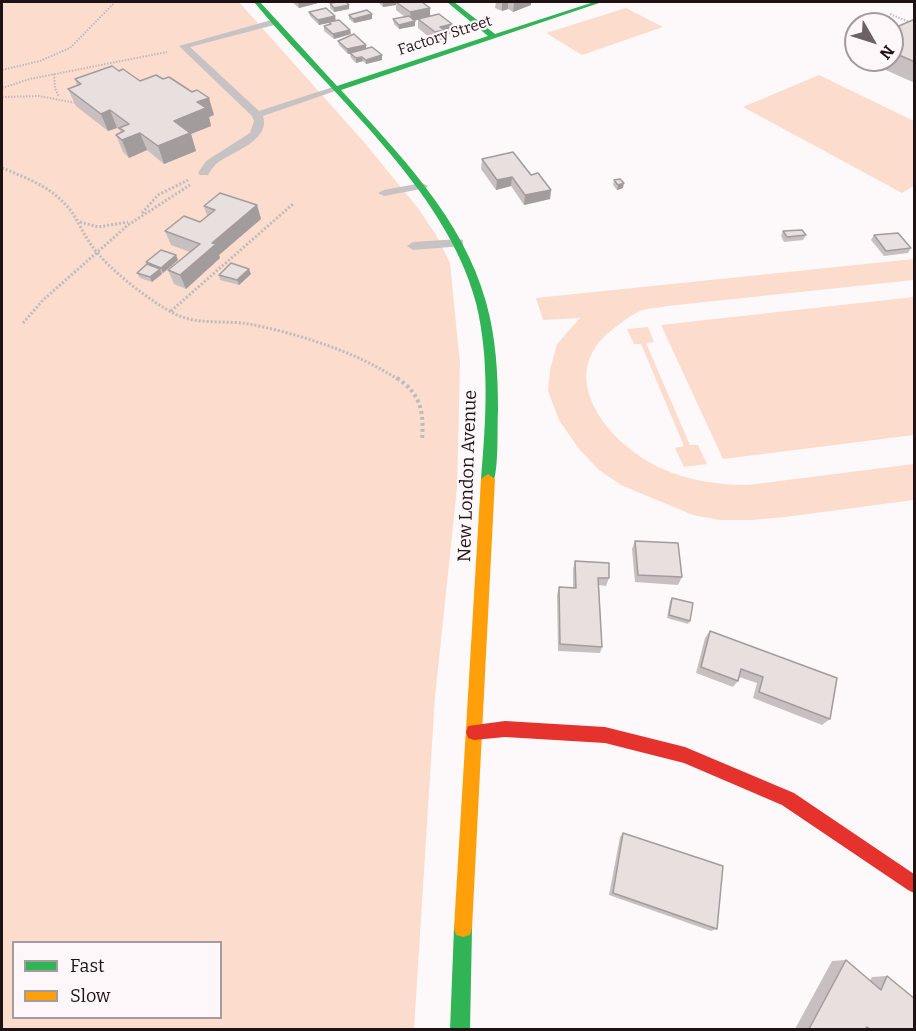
<!DOCTYPE html>
<html>
<head>
<meta charset="utf-8">
<style>
  body { margin:0 }
  #map { position:relative; width:916px; height:1031px; overflow:hidden; background:#fdf8fa; font-family:Bitter,serif }
  canvas { display:block }
  .frame { position:absolute; inset:0; border:3px solid #1e1215; pointer-events:none }
  .legend { position:absolute; left:12px; top:941px; width:210px; height:78px; box-sizing:border-box; background:#fef7f9; border:2px solid #a49b9e; margin:0; padding:8px 10px; list-style:none; font-size:18px; color:#1e1215 }
  .legend li { display:flex; align-items:center; gap:12px; height:30px }
  .legend b { width:30px; border:2px solid #a49b9e }
  .north { position:absolute; left:844px; top:12px; width:60px; height:60px; box-sizing:border-box; background:#fef7f9; border:2px solid #a49b9e; border-radius:50%; rotate:129deg; font-size:16px; font-weight:700; line-height:24px; text-align:center; color:#1e1215 }
  .north::after { content:''; display:block; margin:auto; width:21px; height:27px; background:#6c6265; clip-path:polygon(50% 0,100% 100%,50% 72%,0 100%) }
</style>
</head>
<body>
<div id="map">
<canvas width="916" height="1031"></canvas>
<div class="frame"></div>
<ul class="legend">
<li><b style="height:8px;background:#30b455"></b>Fast</li>
<li><b style="height:8px;background:#ff9f0a"></b>Slow</li>
</ul>
<div class="north">N</div>
</div>
<script>
const ctx = document.querySelector('canvas').getContext('2d');
ctx.lineJoin = 'round';
function fillPath(path, color) { ctx.fillStyle = color; ctx.fill(path, 'evenodd'); }
function stroke(path, color, width, dash) { ctx.strokeStyle = color; ctx.lineWidth = width; ctx.lineCap = dash ? 'butt' : 'round'; ctx.setLineDash(dash || []); ctx.stroke(path); }
function drawText(font, color, halo, rows, align = 'center') {
  ctx.font = font + ' Bitter,serif'; ctx.lineWidth = 4.5; ctx.setLineDash([]); ctx.textBaseline = 'middle'; ctx.strokeStyle = halo; ctx.fillStyle = color; for (const [text, x, y, turn = 0] of rows) {
    ctx.save(); ctx.translate(x, y); ctx.rotate((+turn || 0) * Math.PI / 180); ctx.textAlign = isNaN(turn) ? turn : align; if (halo) ctx.strokeText(text, 0, 0); ctx.fillText(text, 0, 0); ctx.restore();
  }
}
fillPath(new Path2D(`
  M2,2h237l124,139 55,67 18,27 14,28 10,101 -3,124 -22,209 -21,332 -412,1zM14,942h206v76h-206z
  M626,8l37,19 -81,28 -36,-22z
  M819,75l95,46v65l-12,7 -159,-86z
  M914,259v21l-247,26c-9,2 -19,2 -27,5 -9,4 -19,12 -27,18 -62,47 -3,117 50,140 26,12 57,16 85,16l166,-21v36l-129,17 -34,3h-31l-27,-5 -72,-30 -22,-15 -20,-21 -20,-29 -11,-29 2,-21 7,-26 23,-26 -37,2 -7,-22z
  M914,297v138l-191,24 -62,-134z
  M648,327l6,15 -8,1 44,102h8l9,19 -23,3 -9,-19 9,-2 -43,-102h-7l-7,-15z`), '#fcdccc');
stroke(new Path2D(`
  M890,14l24,10
  M2,70l38,-9 30,-13 45,-46
  M54,74l1,14 4,9
  M2,88l28,-9 137,-27
  M2,97l37,-1 37,7`), '#bebbbd', 2, [1.5, 1.5]);
stroke(new Path2D(`
  M2,168c22,9 47,18 63,36 12,12 17,29 27,42 17,24 59,56 85,69 22,10 49,5 72,9 51,10 107,28 150,56
  M142,213l16,-18 30,-15
  M80,222l18,5 30,-5
  M171,311l122,-107
  M23,323l20,-23 85,-75 62,-40`), '#bebbbd', 3, [2, 2]);
stroke(new Path2D(`
  M397,378c24,16 27,34 25,62`), '#bebbbd', 4, [3, 3]);
fillPath(new Path2D(`
  M275,19l4,3 -1,2 -88,23 69,64 74,-24 8,2 -78,27c8,25 -32,36 -47,48 -3,3 -6,7 -8,11h-8l-2,-2 8,-12 44,-28 4,-12 -2,-5 -73,-70z
  M422,183l6,3 -2,2 -42,8 -6,-3 6,-3z
  M459,239l4,1v6l-50,4 -6,-4 6,-4z`), '#c7c2c4');
fillPath(new Path2D(`
  M254,2h6l77,84 151,-50 -41,-34h7l41,32 99,-32h8l-261,88c57,63 122,128 145,212 10,35 12,72 12,108 -1,17 1,59 -5,73h-10l-2,-4c5,-58 9,-119 -5,-176 -29,-114 -149,-212 -222,-301z
  M463,919l7,2 2,7 -2,102h-20l4,-102 2,-7z`), '#30b455');
fillPath(new Path2D(`
  M488,474l7,5 -23,449 -2,7 -7,2 -7,-2 -2,-7 27,-449z`), '#ff9f0a');
fillPath(new Path2D(`
  M505,721l100,6 80,20 109,46 120,81v19l-6,-3 -126,-85 -98,-42 -79,-20 -100,-6 -31,3 -6,-2 -2,-6 2,-6z`), '#e5322d');
fillPath(new Path2D(`
  M292,2h26v1l-19,5z
  M378,2h44l8,14 22,8v9l-8,2v4l-9,3 -17,-14v-8l-4,1 1,5 -16,3 -5,-5 -1,-5 12,-2 -9,-7v-5l-13,2z
  M496,2h35v3l-18,7 -5,-3 -6,2 -7,-3z
  M330,3l19,2v4l-15,3 -4,-4z
  M309,12l27,8 15,14 -17,5 -10,-8v-5l5,-1v-2l-10,2 -9,-9z
  M372,14v5l-18,4 -5,-4v-4z
  M915,19v64l-52,-23h29v-31z
  M338,41l28,4v4l16,11 -16,4 -3,-3 -7,2 -5,-5 -1,-4h-2l-9,-9z
  M119,71l95,44 -5,2 2,9 -20,8 5,17 -32,13 -17,-14 -18,8 -6,-6 -7,-17 5,-3 -1,-2 -3,-2 -9,3 -32,-25 -8,-17 9,-3 -2,-7z
  M482,159l49,16 20,15 -1,9 -26,6 -13,-19 -15,4 -15,-21z
  M614,180l9,8 -6,2 -4,-5z
  M257,205l4,14 -42,36 1,3 -34,31 -12,-5 -6,-14 22,-18 -19,-7 -6,-14 35,-9 7,-6 -3,-10z
  M783,231l23,4 -3,5 -19,2 -3,-6z
  M874,235l37,13 -3,5 -24,3 -13,-16z
  M178,260l-15,13 -2,-1 1,2 -10,8 -12,-4 -3,-5 10,-8 -1,-3z
  M251,274l-12,11 -19,-5 -1,-5z
  M635,541l47,36 -4,8 -43,-3 -3,-33z
  M575,561l34,17 -3,8 -7,-1 3,62 -2,6 -42,-2 -1,-56 2,-8 14,1v-19z
  M672,598l18,23 -2,3 -21,-6 3,-17z
  M710,631l120,88 -8,6 -69,-27 4,-15 -18,-6 -1,4 -5,6 -37,-14 9,-35z
  M623,833l94,96 -6,2 -102,-36 11,-58z
  M846,960l24,21 2,-4 15,-1 28,53h-120l37,-68z`), '#c8c0c0');
fillPath(new Path2D(`
  M298,2h20v1l-19,5z
  M383,2h13v3l-13,2z
  M502,2h6v7l-6,2z
  M517,2h14v3l-18,7 1,-9z
  M349,5v4l-15,3v-4z
  M430,8v9l-19,4 -1,-9z
  M372,14v5l-18,4 -1,-4z
  M335,16l1,5 -17,4 -1,-5z
  M415,21v5l-16,3v-4z
  M452,24v9l-8,2v4l-9,3v-10l5,-5z
  M350,30l1,4 -17,5 -1,-5z
  M366,45v5l-18,4 -1,-5z
  M382,55v5l-16,4v-4z
  M362,57l1,4 -7,2v-5z
  M209,98l5,17 -5,2 2,9 -20,8 5,17 -32,13 -6,-18 16,-25 23,-19z
  M110,110l7,18 -9,3 -7,-17z
  M140,133l7,17 -18,8 -7,-18z
  M512,177l-1,9 -15,4 1,-10z
  M624,183l-1,5 -6,2 1,-5z
  M551,190l-1,9 -26,6 1,-10z
  M257,205l4,14 -42,36 1,3 -34,31 -6,-14 32,-32z
  M176,255l2,5 -15,13 -2,-5z
  M160,269l2,5 -10,8 -2,-5z
  M249,269l2,5 -12,11 -2,-5z`), '#a29c9c');
const building = new Path2D(`
  M339,2h7l3,3 -15,3 -4,-5z
  M396,2h26l8,6 -20,4z
  M326,8l9,8 -17,4 -9,-8z
  M367,10l5,4 -19,5 -4,-4z
  M439,14l13,10 -12,3 4,3 -9,2 -17,-13z
  M409,16l6,5 -16,4 -6,-6z
  M915,19v43l-23,-10v-23z
  M339,20l11,10 -17,4 -9,-8 7,-2 -2,-2z
  M354,34l12,11 -19,4 -9,-8z
  M372,47l10,8 -16,5 -4,-3 -6,1 -6,-5z
  M112,66l7,5 4,-2 17,12 16,-6 7,4 6,-2 23,15 5,-2 12,8 -12,4 9,6 -32,13 16,12 -32,13 -18,-13 -18,7 -6,-5 8,-4 -5,-3 10,-4 -19,-14 -9,4 -33,-25 13,-5 -6,-5z
  M513,152l18,23 7,-2 13,17 -26,5 -13,-18 -15,3 -15,-21z
  M620,179l4,4 -6,2 -4,-5z
  M220,193l37,12 -45,38 4,1 -36,31 -12,-5 32,-26 -35,-13 19,-15 16,6 15,-12 -11,-4z
  M802,230l4,5 -19,2 -4,-6z
  M898,233l13,15 -25,3 -12,-16z
  M161,250l15,5 -15,13 -15,-6z
  M231,263l18,6 -12,11 -18,-5z
  M147,264l13,5 -10,8 -13,-4z
  M635,541l43,2 4,34 -44,-2z
  M575,561l34,2v15h-11l4,69 -42,-3 -1,-57 17,1z
  M672,598l21,5 -3,18 -21,-6z
  M710,631l127,47 -7,41 -71,-27 4,-15 -22,-8 -3,12 -37,-14z
  M623,833l100,33 -6,63 -104,-36z
  M846,960l35,30 6,-14 28,23v30h-45l-3,-2 -2,2h-56z`);
fillPath(building, '#e8dfdf');
stroke(building, '#a29c9c', 1.5);
drawText('15px', '#1e1215', '#fef7f9', [
  ["Factory Street",445,36,-18]
]);
drawText('18px', '#1e1215', '#fef7f9', [
  ["New London Avenue",468,476,-88]
]);
</script>
</body>
</html>
